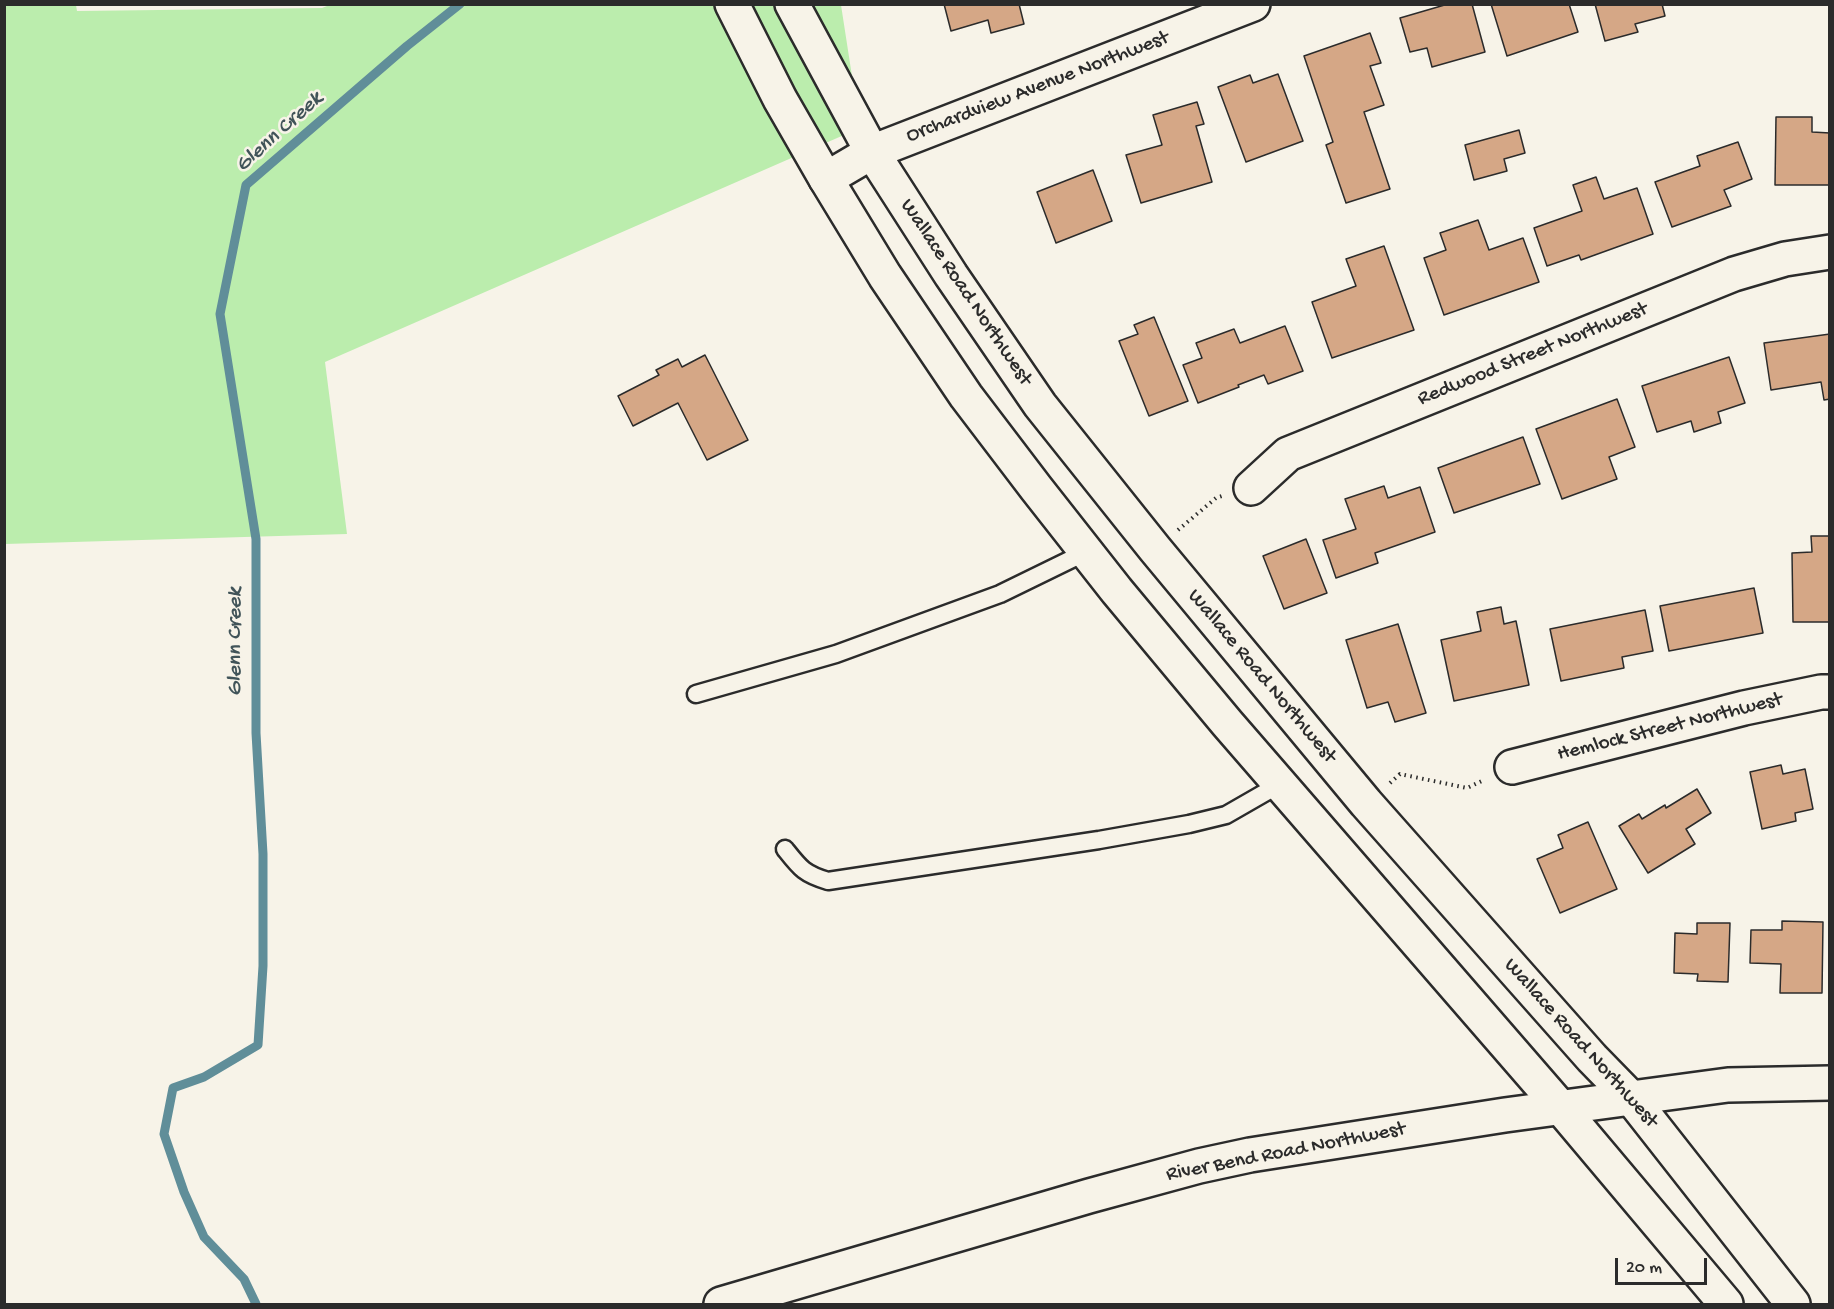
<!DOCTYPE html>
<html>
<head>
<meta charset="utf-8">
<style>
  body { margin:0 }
  #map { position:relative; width:1834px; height:1309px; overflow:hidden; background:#f7f3e8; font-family:"Gochi Hand",sans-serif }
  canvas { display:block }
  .frame { position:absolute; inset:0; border:6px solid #2b2b2b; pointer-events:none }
  .scale { position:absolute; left:1615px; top:1258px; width:92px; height:27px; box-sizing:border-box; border:3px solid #2b2b2b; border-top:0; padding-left:8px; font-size:18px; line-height:21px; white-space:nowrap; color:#2b2b2b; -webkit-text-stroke:4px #f7f3e8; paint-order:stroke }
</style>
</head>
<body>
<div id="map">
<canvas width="1834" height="1309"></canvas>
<div class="frame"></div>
<div class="scale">20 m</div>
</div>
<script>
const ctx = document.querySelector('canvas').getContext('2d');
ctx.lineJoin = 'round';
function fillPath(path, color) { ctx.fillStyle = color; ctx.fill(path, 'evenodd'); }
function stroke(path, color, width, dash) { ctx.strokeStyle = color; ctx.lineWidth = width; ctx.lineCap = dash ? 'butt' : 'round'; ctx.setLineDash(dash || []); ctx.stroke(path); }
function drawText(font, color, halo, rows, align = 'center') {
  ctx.font = font + ' "Gochi Hand",sans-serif'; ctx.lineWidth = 5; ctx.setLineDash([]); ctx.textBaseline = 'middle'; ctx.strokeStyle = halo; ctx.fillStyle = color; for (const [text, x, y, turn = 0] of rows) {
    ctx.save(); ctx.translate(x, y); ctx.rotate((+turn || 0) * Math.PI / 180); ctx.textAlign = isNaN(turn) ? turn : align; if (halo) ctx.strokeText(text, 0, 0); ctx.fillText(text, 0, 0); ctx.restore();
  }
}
fillPath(new Path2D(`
  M332,4l509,1 19,123 -535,234 22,172 -342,10 -1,-539h72l1,6 245,-3z`), '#bbedad');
stroke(new Path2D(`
  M256,1304l-12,-25 -40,-42 -20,-45 -20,-58 9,-46 31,-11 54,-32 5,-79v-112l-7,-121v-194l-36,-225 26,-129 161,-139 53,-42`), '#608e99', 9);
const building = new Path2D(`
  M944,4h75l5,20 -33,9 -3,-13 -37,11z
  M1448,4h24l13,48 -53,15 -5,-19 -17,4 -10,-34z
  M1491,4h78l9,28 -71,24z
  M1595,4h67l3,12 -30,8 3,8 -33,9z
  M1370,33l11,30 -11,3 14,39 -20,7 26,77 -44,14 -20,-58 7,-3 -29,-86z
  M1278,74l25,67 -57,21 -28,-75 32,-12 3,8z
  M1197,102l7,22 -8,2 16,56 -71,21 -15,-48 36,-10 -9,-30z
  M1776,117h36v15l18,1v52h-55z
  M1519,130l6,23 -21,6 3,12 -33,9 -9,-35z
  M1738,142l14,37 -28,11 7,16 -59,21 -17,-45 45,-16 -3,-10z
  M1093,170l19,51 -56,22 -19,-51z
  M1596,177l8,22 33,-11 16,46 -72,26 -2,-5 -32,11 -13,-38 48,-17 -9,-26z
  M1478,220l11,30 34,-12 16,44 -95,33 -20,-57 22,-8 -6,-17z
  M1384,246l30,84 -82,28 -20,-56 44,-16 -10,-27z
  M1154,317l34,84 -39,15 -30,-75 19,-7 -4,-9z
  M1285,326l18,45 -35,13 -4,-9 -26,10 1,2 -41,16 -15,-38 19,-7 -6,-15 38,-14 6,14z
  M1830,334v65l-6,1 -3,-18 -50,8 -7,-47z
  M705,355l43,85 -41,20 -29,-57 -45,23 -15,-30 41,-21 -3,-5 22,-11 4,8z
  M1729,357l16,46 -27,9 3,11 -27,9 -3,-11 -34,11 -15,-46z
  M1617,399l18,48 -26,10 8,22 -55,20 -26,-70z
  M1523,437l17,47 -86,29 -16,-45z
  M1384,486l4,12 32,-11 15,45 -60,21 3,10 -42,15 -13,-38 33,-11 -11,-30z
  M1811,536h19v86h-37l-1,-69 20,-1z
  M1306,539l21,54 -43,16 -21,-53z
  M1754,588l9,45 -94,18 -9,-45z
  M1501,607l3,17 12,-3 13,64 -75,16 -13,-61 40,-9 -4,-19z
  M1645,610l8,41 -31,6 2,11 -63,13 -11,-52z
  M1398,624l28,89 -31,9 -7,-20 -21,6 -21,-68z
  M1781,765l2,9 22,-5 8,40 -18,4 1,8 -34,8 -12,-57z
  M1697,789l14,24 -25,16 9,15 -47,29 -29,-47 20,-12 3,5 23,-14 1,3z
  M1588,822l29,67 -57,24 -23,-54 26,-11 -5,-13z
  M1782,921l41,1 -1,71h-42l1,-29 -31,-1 1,-33h31z
  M1697,923h33l-2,59 -31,-1 1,-7 -24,-1 1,-40 22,1z`);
fillPath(building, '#d5a786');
stroke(building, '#2b2b2b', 1.5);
const lane = new Path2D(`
  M696,694l140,-40 164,-60 86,-42
  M785,849c15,19 19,25 43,32l271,-41 90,-16 37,-9 54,-31`);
const street = new Path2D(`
  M826,179l46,-27 381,-148
  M1251,488l37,-34 446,-180 51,-15 45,-7
  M1512,767l232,-59 77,-16h9
  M721,1304l368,-108 110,-30 51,-11 255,-40 223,-30 102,-2`);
const primary = new Path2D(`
  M732,4l48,95 46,80 59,97 81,120 70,92 81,103 110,132 334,385 165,196
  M792,4l80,148 79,123 89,130 115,144 211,254 226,255 40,41 161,205`);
stroke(lane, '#2b2b2b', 21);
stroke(street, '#2b2b2b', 38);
stroke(primary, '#2b2b2b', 38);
stroke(new Path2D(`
  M1178,530l38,-32 6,-2
  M1390,783l10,-9 67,14 17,-8`), '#2b2b2b', 4, [1.5, 4.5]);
stroke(lane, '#f7f3e8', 16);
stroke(street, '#f7f3e8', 33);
stroke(primary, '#f7f3e8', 33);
drawText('21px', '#2b2b2b', '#f7f3e8', [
  ["Orchardview Avenue Northwest",1038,88,-21],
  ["Wallace Road Northwest",965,293,56],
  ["Redwood Street Northwest",1533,355,-22],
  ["Wallace Road Northwest",1261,677,50],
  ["Hemlock Street Northwest",1670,728,-14],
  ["Wallace Road Northwest",1580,1044,48],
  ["River Bend Road Northwest",1286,1153,-11]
]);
drawText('italic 22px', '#415459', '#f7f3e8', [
  ["Glenn Creek",280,133,-42],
  ["Glenn Creek",237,642,-90]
]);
</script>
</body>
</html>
